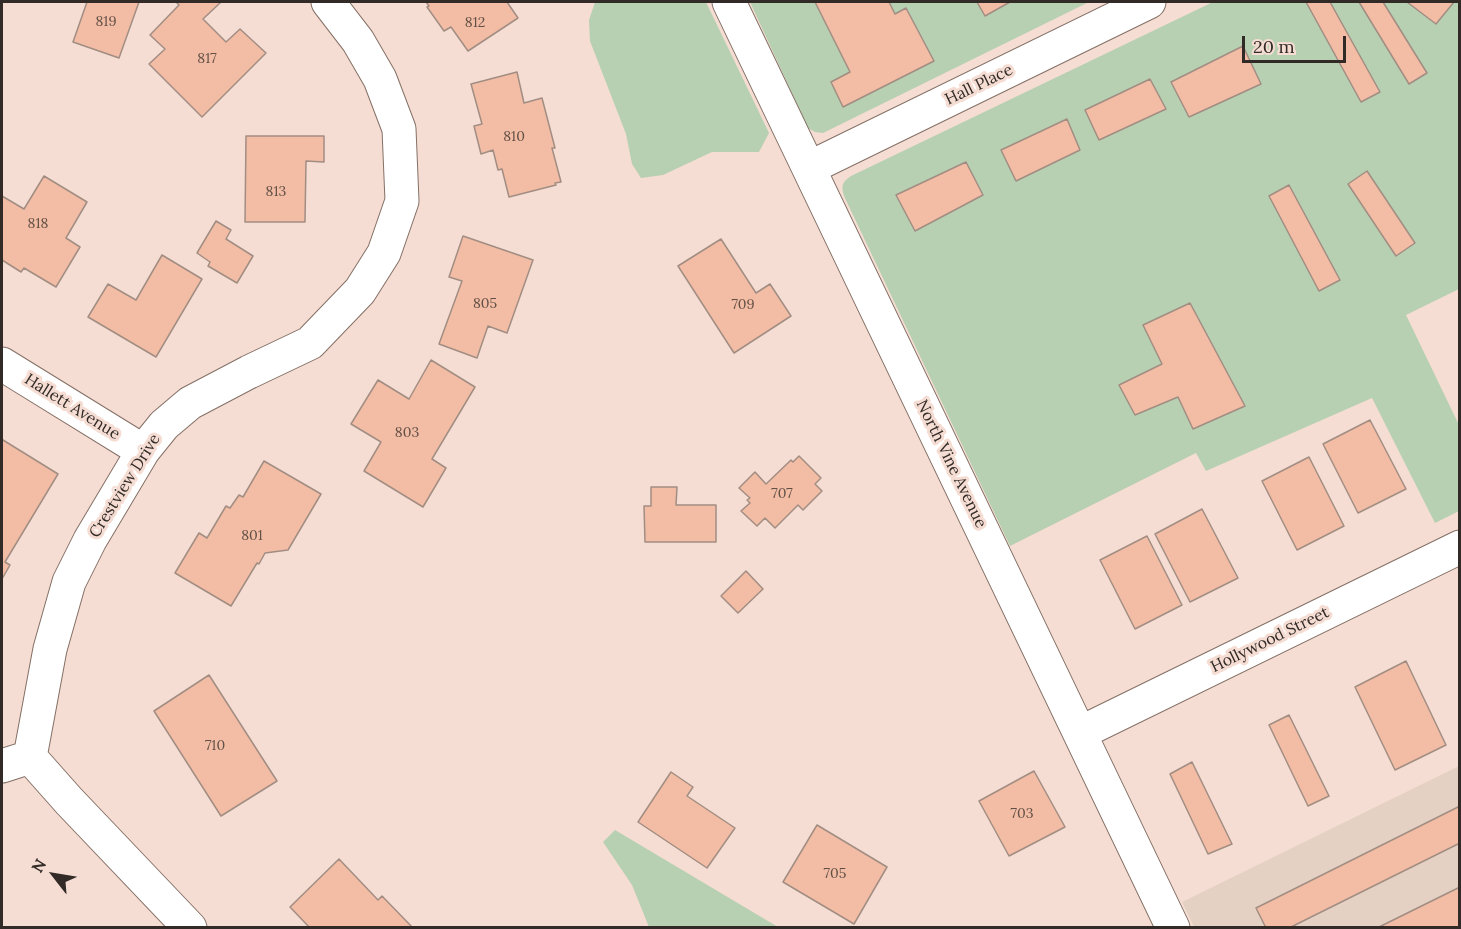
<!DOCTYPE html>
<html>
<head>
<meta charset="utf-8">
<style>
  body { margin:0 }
  #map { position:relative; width:1461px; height:929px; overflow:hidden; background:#f5ddd3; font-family:Lora,serif }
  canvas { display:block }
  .frame { position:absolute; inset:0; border:3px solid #322a26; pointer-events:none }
  .north { position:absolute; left:24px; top:845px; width:60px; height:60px; -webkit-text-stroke:4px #f5ddd3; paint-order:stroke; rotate:301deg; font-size:16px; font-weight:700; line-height:24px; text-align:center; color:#322a26 }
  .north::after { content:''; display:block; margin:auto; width:21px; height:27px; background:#322a26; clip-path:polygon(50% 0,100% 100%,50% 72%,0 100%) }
  .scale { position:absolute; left:1242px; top:36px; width:104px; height:27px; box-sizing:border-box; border:3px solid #322a26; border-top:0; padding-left:8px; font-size:18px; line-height:21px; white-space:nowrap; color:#322a26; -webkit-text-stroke:4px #f5ddd3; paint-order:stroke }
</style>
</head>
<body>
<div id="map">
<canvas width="1461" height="929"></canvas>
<div class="frame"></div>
<div class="north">N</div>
<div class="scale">20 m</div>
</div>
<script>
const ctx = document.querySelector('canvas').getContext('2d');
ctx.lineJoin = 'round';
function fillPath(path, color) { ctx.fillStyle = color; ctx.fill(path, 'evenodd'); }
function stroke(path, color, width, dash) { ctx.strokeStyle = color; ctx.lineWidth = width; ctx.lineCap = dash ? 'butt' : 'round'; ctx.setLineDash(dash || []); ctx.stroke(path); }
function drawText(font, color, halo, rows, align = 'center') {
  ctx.font = font + ' Lora,serif'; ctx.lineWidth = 6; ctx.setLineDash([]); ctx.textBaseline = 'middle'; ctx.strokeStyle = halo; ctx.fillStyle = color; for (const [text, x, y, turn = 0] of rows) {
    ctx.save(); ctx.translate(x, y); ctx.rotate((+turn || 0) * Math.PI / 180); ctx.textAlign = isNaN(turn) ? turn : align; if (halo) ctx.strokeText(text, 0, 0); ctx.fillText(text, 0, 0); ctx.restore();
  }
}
fillPath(new Path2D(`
  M1459,766v161h-265l-12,-25z`), '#e5d1c4');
fillPath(new Path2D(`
  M595,2h111l63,131 -10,19h-47l-49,23 -22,3 -9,-14 -6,-30 -36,-93 -1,-21z
  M750,2h339l-266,131 -8,-1 -7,-4z
  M1213,2h246v287l-53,26 53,110v86l-24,12 -63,-125 -166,73 -10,-18 -186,93 -166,-350c-3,-10 -2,-14 7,-20z
  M615,830l163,97h-129l-17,-42 -29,-43z`), '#b7d0b2');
const building = new Path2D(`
  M87,2h52l-20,56 -46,-16z
  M176,2h45l-18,17 23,23 14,-13 26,24 -64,64 -53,-53 16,-15 -15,-14 29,-30z
  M426,2h81l11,16 -50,33 -17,-24 -7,4 -17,-24 2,-1z
  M815,2h74l6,12 11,-6 28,53 -91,46 -12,-25 19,-10z
  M977,2h33l-25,14z
  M1306,2h24l50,90 -19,10z
  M1359,2h24l44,71 -18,11z
  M1407,2h47l-18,22z
  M1243,46l18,38 -72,33 -18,-35z
  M517,72l7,31 18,-5 13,50h-3l9,34 -6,1 1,2 -47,12 -7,-28 -4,1 -5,-20 -12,4 -7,-28 8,-2 -11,-40z
  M1150,79l16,30 -67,31 -14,-30z
  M1067,119l13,31 -64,31 -15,-31z
  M246,136h78v26l-18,-1 -1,61h-60z
  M966,162l17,33 -68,36 -19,-36z
  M1367,171l48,72 -19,13 -48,-72z
  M44,176l43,26 -21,36 14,9 -24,40 -32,-19 -3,4 -19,-12v-64l22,13z
  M1289,185l51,95 -21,11 -50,-95z
  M216,221l15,9 -5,9 27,17 -16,27 -29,-17 2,-4 -13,-9z
  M463,236l70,24 -26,73 -19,-7 -11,32 -38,-14 23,-63 -13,-4z
  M721,239l35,54 14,-9 21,32 -57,37 -56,-87z
  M162,255l40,24 -46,78 -68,-40 20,-33 28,16z
  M1190,303l55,103 -52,23 -15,-32 -43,18 -16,-30 43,-21 -19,-39z
  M431,360l44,27 -43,72 14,9 -23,39 -59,-36 17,-29 -30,-18 27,-44 31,19z
  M1370,420l36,69 -48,24 -35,-69z
  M3,440l55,34 -53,88 5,3 -8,14v-137z
  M799,456l22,22 -6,6 7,7 -19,19 -5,-5 -23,23 -10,-10 -8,8 -16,-15 9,-8 -3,-3 3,-2 -11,-10 16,-16 11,12 25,-24 2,2z
  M1309,457l35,69 -47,24 -35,-69z
  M264,461l57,33 -33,56 -23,3 -6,11 -2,-1 -26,43 -56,-33 24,-40 8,5 19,-32 4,2 9,-13 4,2z
  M651,487h26l-1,18h40v37h-71l-1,-36h7z
  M1202,509l36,69 -48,24 -35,-68z
  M1147,536l35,69 -47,24 -35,-69z
  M746,571l17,18 -25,24 -17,-17z
  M1406,661l40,84 -51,25 -40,-83z
  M209,675l68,106 -56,35 -67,-105z
  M1289,715l40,81 -21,10 -39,-81z
  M1192,762l40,82 -24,10 -38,-80z
  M1034,771l31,56 -56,29 -30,-55z
  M671,772l22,15 -6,9 48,32 -28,40 -69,-46z
  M1460,806v37l-171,85h-23l-10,-20z
  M817,825l70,42 -33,57 -71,-42z
  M339,859l39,41 4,-4 31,32h-103l-20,-21z
  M1460,887v41h-83z`);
fillPath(building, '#f2bda4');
stroke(building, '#a28d83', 1.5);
const minor = new Path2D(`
  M729,2l444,926
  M809,168l340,-166
  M2,364l141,87
  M1080,733l380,-186
  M30,757l20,-108 19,-67 21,-42 53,-89 21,-26 26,-22 59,-31 61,-29 50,-52 24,-38 18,-52 -3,-72 -19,-50 -22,-38 -30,-39
  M30,757l39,44 121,127
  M2,766l28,-9`);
stroke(minor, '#847066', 35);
stroke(minor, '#fff', 33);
drawText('14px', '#624f46', null, [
  ["819",106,22],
  ["812",475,23],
  ["817",207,59],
  ["810",514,137],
  ["813",276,192],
  ["818",38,224],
  ["805",485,304],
  ["709",743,305],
  ["803",407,433],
  ["707",782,494],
  ["801",252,536],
  ["710",215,746],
  ["703",1022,814],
  ["705",835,874]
]);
drawText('16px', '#322a26', '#f5ddd3', [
  ["Hall Place",979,85,-26],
  ["Hallett Avenue",72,407,32],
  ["North Vine Avenue",951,464,64],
  ["Crestview Drive",125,486,-58],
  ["Hollywood Street",1270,640,-26]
]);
</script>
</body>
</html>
